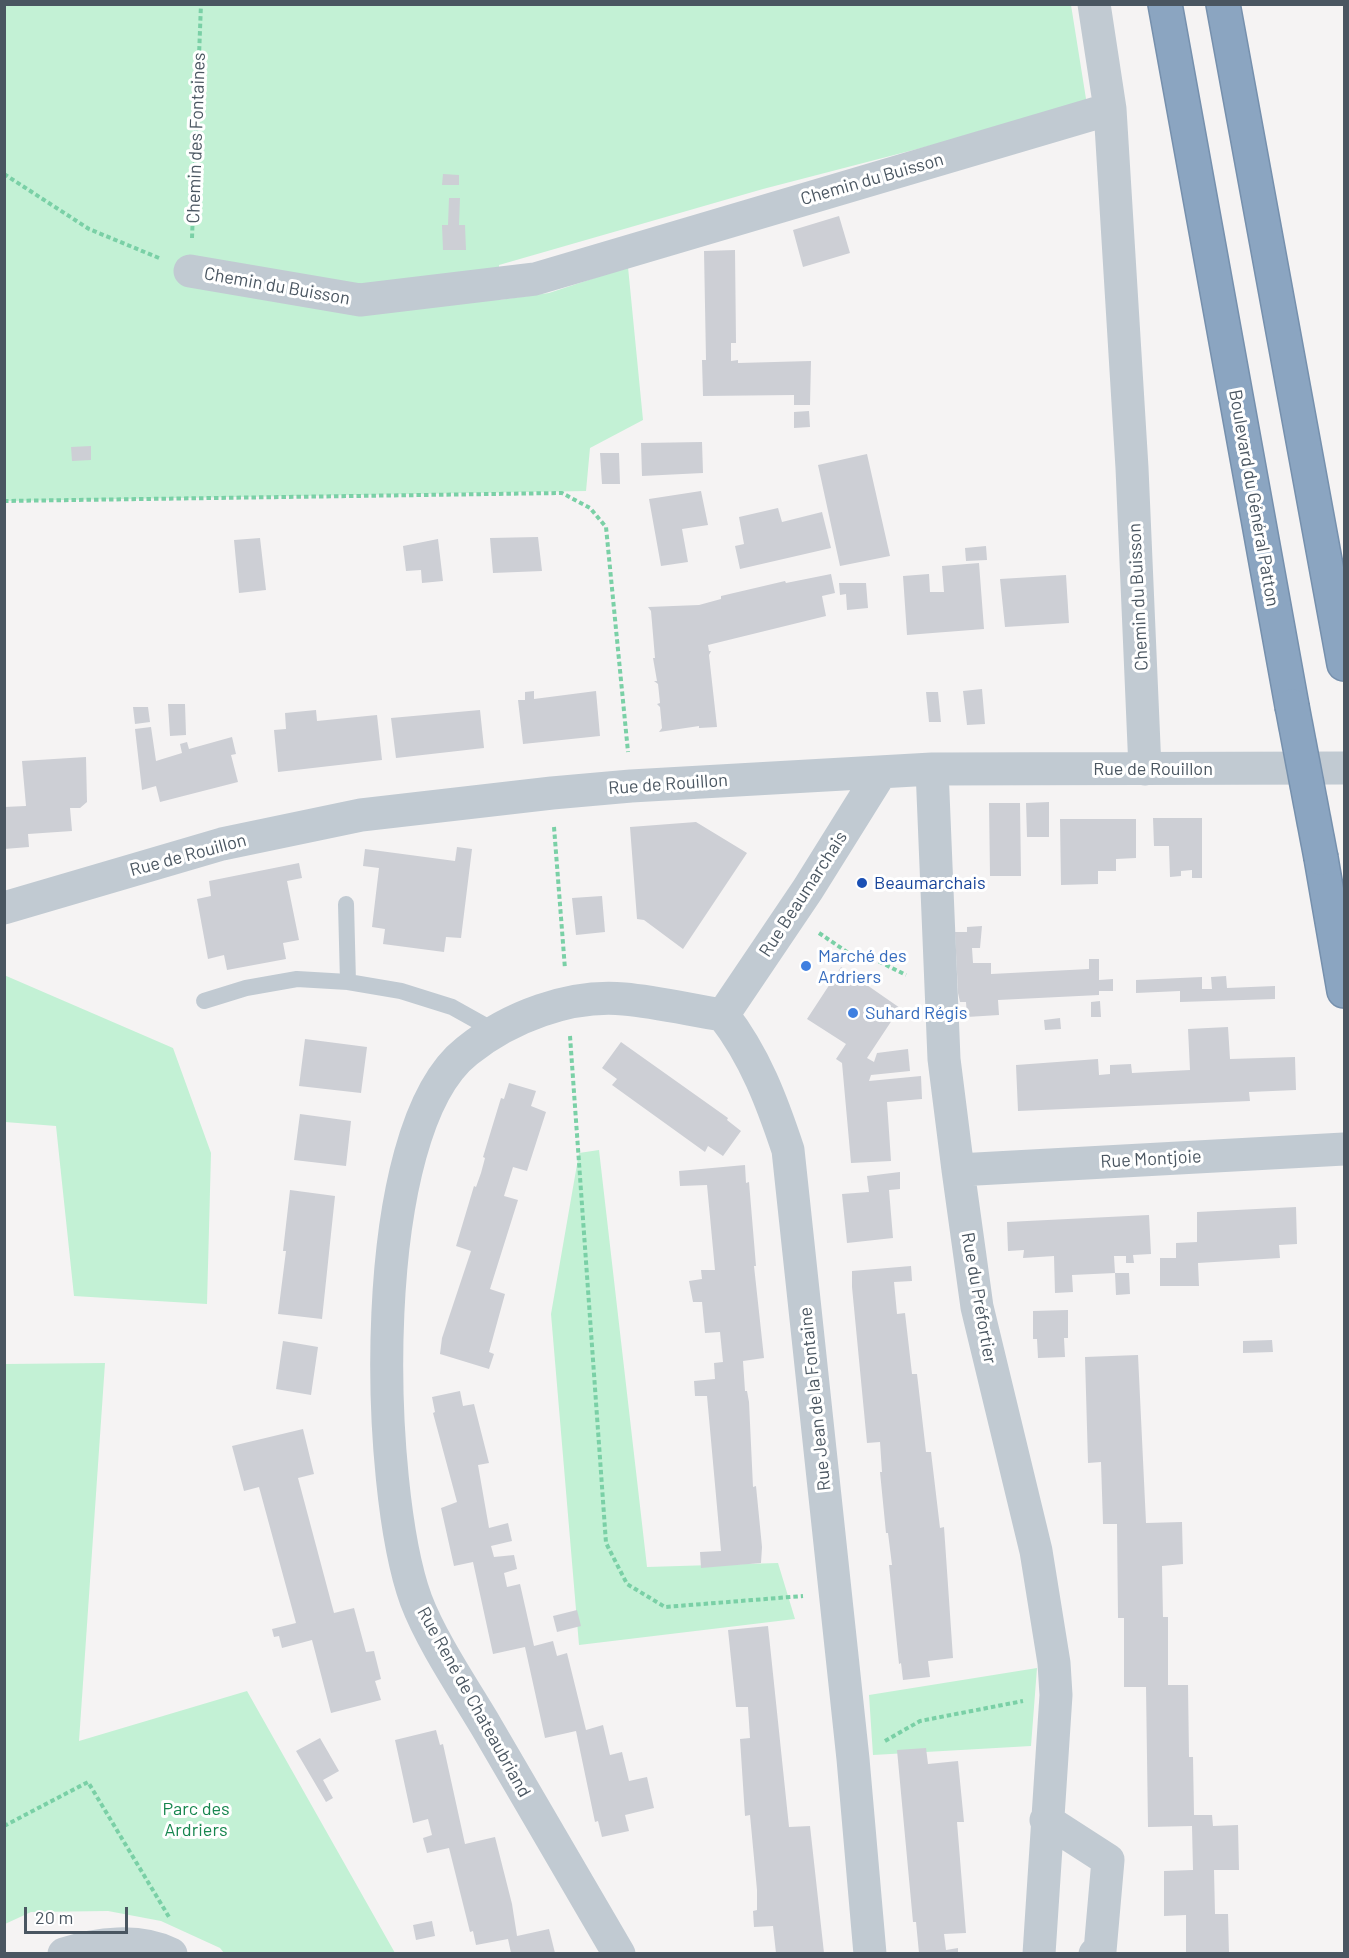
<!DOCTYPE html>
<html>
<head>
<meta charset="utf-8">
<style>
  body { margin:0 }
  #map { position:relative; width:1349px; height:1958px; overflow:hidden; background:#f5f3f3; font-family:Barlow,sans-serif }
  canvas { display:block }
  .frame { position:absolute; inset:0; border:6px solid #4a5661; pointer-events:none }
  .scale { position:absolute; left:24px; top:1907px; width:104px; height:27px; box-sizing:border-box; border:3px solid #4a5661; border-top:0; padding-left:8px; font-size:18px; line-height:21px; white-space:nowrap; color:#4a5661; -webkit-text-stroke:4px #fff; paint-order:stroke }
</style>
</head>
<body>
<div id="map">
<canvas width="1349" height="1958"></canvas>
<div class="frame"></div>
<div class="scale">20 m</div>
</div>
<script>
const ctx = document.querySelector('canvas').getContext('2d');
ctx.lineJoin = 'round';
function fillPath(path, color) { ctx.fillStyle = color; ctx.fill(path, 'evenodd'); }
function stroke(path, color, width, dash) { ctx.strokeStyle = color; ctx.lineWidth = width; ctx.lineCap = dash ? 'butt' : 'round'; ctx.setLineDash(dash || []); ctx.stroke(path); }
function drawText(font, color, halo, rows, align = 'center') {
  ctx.font = font + ' Barlow,sans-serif'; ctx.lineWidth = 6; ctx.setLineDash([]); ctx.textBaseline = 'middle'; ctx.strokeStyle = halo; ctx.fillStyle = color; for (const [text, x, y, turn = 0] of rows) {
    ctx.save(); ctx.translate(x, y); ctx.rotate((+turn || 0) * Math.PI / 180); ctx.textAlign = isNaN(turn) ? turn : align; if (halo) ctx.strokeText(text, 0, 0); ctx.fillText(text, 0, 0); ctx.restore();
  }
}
fillPath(new Path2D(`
  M4,5h1067l16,100 -324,84 -264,76v35l50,-7 79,-26 15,153 -53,28 -4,43 -581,10z
  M4,975l169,73 38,105 -4,151 -133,-8 -18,-170 -51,-4z
  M599,1150l48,417 131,-4 17,56 -216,26 -28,-331 28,-161z
  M105,1363l-26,378 168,-50 148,262h-171l-4,-5 -59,-27 -53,-10 -77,1 -26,12v-560z
  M1037,1668l-6,78 -158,9 -4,-60z`), '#c3f1d5');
fillPath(new Path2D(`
  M443,174l16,1v10h-17z
  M449,198h11l-1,27h6l1,25h-23l-1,-25h6z
  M839,216l11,37 -47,14 -10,-37z
  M735,250l1,93h-5v18l7,-1v3l73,-2 -1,44h-16v-10l-91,1 -1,-36h4l-2,-109z
  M809,411l1,16 -16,1v-16z
  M702,442l1,31 -61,3 -1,-33z
  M91,446v14l-19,1 -1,-14z
  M600,453h19l1,31h-18z
  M867,454l23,102 -50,10 -22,-101z
  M701,491l7,34 -26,4 6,33 -27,4 -12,-67z
  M778,508l4,14 40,-10 9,36 -91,21 -5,-23 9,-2 -5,-27z
  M538,537l4,34 -49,2 -3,-35z
  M260,538l6,52 -27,3 -5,-53z
  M438,539l5,42 -21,2 -1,-13 -15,1 -3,-25z
  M986,546l1,14 -21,1 -1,-13z
  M979,563l5,66 -77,6 -4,-59 26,-2 1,18h14l-2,-26z
  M831,574l4,19 -13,3 4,20 -118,29 1,6h2l-2,4 8,72 -18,1v-2l-40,6 3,-4 -2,-21 -3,-3 3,-1 -2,-19 -4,-3h3l-4,-23h2l-4,-47 -3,-4 51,-2 22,-6v-3l64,-15 1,2z
  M1066,575l3,48 -64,4 -5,-48z
  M839,583h27l2,25 -21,2 -1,-16 -6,1z
  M982,689l3,35 -18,1 -4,-34z
  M534,691v8l62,-8 4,45 -77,8 -5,-44h7v-8z
  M926,692h12l3,30h-12z
  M168,704h17l1,31 -16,1z
  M133,707h15l2,15 -15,2z
  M316,710l1,11 60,-6 5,45 -104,12 -4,-42 12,-1 -1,-16z
  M480,710l4,38 -88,10 -5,-40z
  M151,727l5,34 26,-8 -2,-9 7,-2 2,7 43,-12 4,17 -5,1 7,27 -78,20 -4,-16 -14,4 -7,-61z
  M86,757l1,45 -7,6h-10l2,23 -44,3 1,13 -25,2v-42l22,-1 -4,-45z
  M1049,802v35h-22l-1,-34z
  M989,803h31l1,73h-31z
  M1153,818h49v60h-10v-8l-11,1v5l-11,1 -1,-31h-15z
  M1060,819h76v39l-20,1v12h-18v13l-37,1z
  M696,822l51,31 -64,96 -39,-29 -7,-1 -7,-92z
  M457,847l15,2 -11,89 -15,-1 -2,15 -61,-8 2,-15 -13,-2 7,-59 -16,-2 2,-17 90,12z
  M299,863l3,15 -15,3 12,59 -16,3 3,16 -59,11 -3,-15 -16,4 -11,-60 14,-3 -2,-15z
  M602,896l3,36 -29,3 -4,-37z
  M982,926l-2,22h-8l1,15h18v11l98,-5v-10h10v21l14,-1v12h-14v4l-101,5 1,15 -32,2 -1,-15h-6l-2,-9 -3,-61h12v-5z
  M841,967l59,41 -33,50 7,4 3,-9 31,-4 2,22 -39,4 -2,6 52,-5 1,23 -35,3 4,59 -40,2 -9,-100 -6,-4 10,-15 -39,-25z
  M1226,976l1,12 48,-2v13l-95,3v-11l-44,2v-13l66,-3v12h10l-1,-12z
  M1100,1001l1,16h-10v-15z
  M1060,1018l1,11 -16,1 -1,-10z
  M1228,1027l2,32 65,-2 1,33 -47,2 1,9 -232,10 -2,-46 82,-6 1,16 11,-1v-9l21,-1 1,9 58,-3 -2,-41z
  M305,1039l62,8 -6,46 -62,-7z
  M621,1042l107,76 -1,2 14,11 -18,25 -15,-10 -3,6 -93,-67 5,-6 -15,-11z
  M509,1083l27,8 -5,15 15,6 -19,59 -14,-4 -9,29 14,4 -28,89 15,5 -16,58 5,2 -5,15 -49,-15 2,-16 29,-87 -15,-5 18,-60 2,1 5,-14 4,-15 -2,-1 18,-59 3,1z
  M300,1114l51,7 -5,45 -52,-6z
  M745,1165l1,18 3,-1 7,84h-2l10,92 -21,3 2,30h2l2,11 4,85 3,-1 6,61 -1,16 -60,5 -1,-16 21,-1 -14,-155h-12l-1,-15 21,-2 -1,-16 9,-1 -3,-30 -15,1 -3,-31h-9l-4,-21 13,-2 -1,-9h14l-8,-85 -27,1 -1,-15z
  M900,1172v17l-11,1 4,48 -46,5 -5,-49 27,-2 -2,-16z
  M290,1190l45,6 -13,123 -44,-5 8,-63h-3z
  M1296,1207l1,37 -18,1 1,13 -82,5 1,23h-39v-28h16v-15l21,-1v-30z
  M1149,1215l2,39 -18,1 1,8h-8v-7h-12l1,17 -43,2 1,17 -18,1 -1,-37 -31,2 1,-8 -16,1 -1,-29z
  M911,1266l1,15 -18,1 3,32 8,-1 7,61h5l9,78h5l9,76 4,-1 9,131 -25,3 2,16 -27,3 -2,-17 -2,1 -10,-99h3l-4,-32h-2l-6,-61h2l-2,-30 -13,1 -15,-156v-16z
  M1115,1273h14l1,21 -14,1z
  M1068,1310v28h-4l1,19 -27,1 -1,-19h-4v-28z
  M1272,1340l1,12 -30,1v-12z
  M283,1341l35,6 -7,48 -35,-6z
  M1138,1355l8,168 36,-1 1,42 -21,2 1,51h5v68h20l1,72h4l1,58h18l1,11 25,-1 1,45h-25l1,44h13l1,39h-43v-38l-22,1v-45l29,-1 -1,-44 -44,1 -2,-140h-22v-69h-6l-1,-94h-14l-2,-62 -13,1 -3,-106z
  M460,1391l3,15 11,-2 15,59 -11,2 11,63 19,-5 4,18 -21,5 3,11 20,-2 3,14 -13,4 3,14 13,-3 14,62 19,-5 4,15 10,-3 19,77 17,-5 7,30 12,-3 7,29 18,-4 7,31 -29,7 4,16 -27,6 -4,-16 -3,1 -19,-91 -31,7 -20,-91 -32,7 -20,-92 -19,4 -13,-58 16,-6 -24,-89 2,-1 -3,-15z
  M303,1429l11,45 -16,4 36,135 20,-5 12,44 8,-1 7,28 -6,2 6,19 -50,13 -19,-73 -30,8 -3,-12 -5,1 -2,-8 24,-6 -37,-136 -15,4 -12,-45z
  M577,1610l4,16 -24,6 -4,-16z
  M768,1626l21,201 21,-1 14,127h-48l-3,-27 -19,1 -1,-16 4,-1v-20l-7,-75 -5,1 -5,-77 10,-1 -2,-31h-12l-8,-77z
  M436,1730l4,15 3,-1 22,100 30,-7 17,67 5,32 32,-7 6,24h-44l-3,-14 -32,6 -3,-14 -3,1 -21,-84 -22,5 -4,-15 9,-3 -4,-16 -15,4 -18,-83z
  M320,1738l19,33 -16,9 10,18 -7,4 -30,-51z
  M926,1748l2,16 30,-3 6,61h-7l9,111 -22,1 2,16 12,-2v5h-39l-3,-31h-3l-16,-172z
  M432,1921l3,15 -19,4 -3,-15z`), '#cdcfd5');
const highway = new Path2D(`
  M1165,4l127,702
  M1223,4l121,660
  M1321,858l23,133`);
stroke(highway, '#7690ad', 36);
stroke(new Path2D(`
  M4,174l85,55 70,29
  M192,238l9,-234
  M4,501l558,-8 28,15 16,19 22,225
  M554,827l11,142
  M819,933l31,21 24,5 32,16
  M570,1036l36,507 21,41 38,23 138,-11
  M885,1741l35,-20 103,-20
  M4,1826l84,-44 81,135`), '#7ad0a6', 4, [4.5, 3]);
stroke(new Path2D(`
  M346,904l2,78 53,9 51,16 43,24
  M204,1001l42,-13 51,-9 51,3`), '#c1cad2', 16);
stroke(new Path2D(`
  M1094,4l16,105
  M190,271l170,29 175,-21 575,-170 22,359 13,301
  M932,769l12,290 14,111 19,137 59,244 18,112 2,32 -17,259
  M4,908l218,-64 139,-29 191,-22 79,-7 301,-17 412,-1
  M723,1015l85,-126 73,-117
  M958,1170l386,-21
  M1046,1820l62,40 -8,91 -5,3
  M64,1954c33,-11 75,-16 107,0
  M619,1954c-44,-76 -89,-152 -133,-228 -22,-37 -55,-86 -70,-126 -41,-113 -51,-469 51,-549 42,-34 103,-57 157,-52 33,3 67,11 99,16 32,41 49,87 65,135l65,609 17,195`), '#c1cad2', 33);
stroke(highway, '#8ba5c1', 33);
const highwayBridge = new Path2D(`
  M1292,706l29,152`);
stroke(highwayBridge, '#7690ad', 36, []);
stroke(highwayBridge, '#8ba5c1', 33);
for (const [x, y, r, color] of [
  [862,883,6,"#1a4fb4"],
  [806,966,6,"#3f7fe0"],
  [853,1013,6,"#3f7fe0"]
]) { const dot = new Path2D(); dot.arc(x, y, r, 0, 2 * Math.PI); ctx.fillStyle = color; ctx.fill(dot); stroke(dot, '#fff', 2); }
drawText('18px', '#4a5661', '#fff', [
  ["Chemin des Fontaines",196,138,-88],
  ["Chemin du Buisson",872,179,-16],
  ["Chemin du Buisson",277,286,10],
  ["Boulevard du Général Patton",1254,498,80],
  ["Chemin du Buisson",1138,597,-93],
  ["Rue de Rouillon",1153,769],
  ["Rue de Rouillon",668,784,-4],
  ["Rue de Rouillon",188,855,-15],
  ["Rue Beaumarchais",803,894,-57],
  ["Rue Montjoie",1151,1159,-3],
  ["Rue du Préfortier",979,1298,80],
  ["Rue Jean de la Fontaine",815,1399,-96],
  ["Rue René de Chateaubriand",474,1702,61]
]);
drawText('18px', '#164399', '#fff', [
  ["Beaumarchais",874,883]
], 'left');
drawText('18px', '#366cbe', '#fff', [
  ["Marché des",818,956],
  ["Ardriers",818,977],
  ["Suhard Régis",865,1013]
], 'left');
drawText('18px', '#17864f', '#fff', [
  ["Parc des",196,1809],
  ["Ardriers",196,1830]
]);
</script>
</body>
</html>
